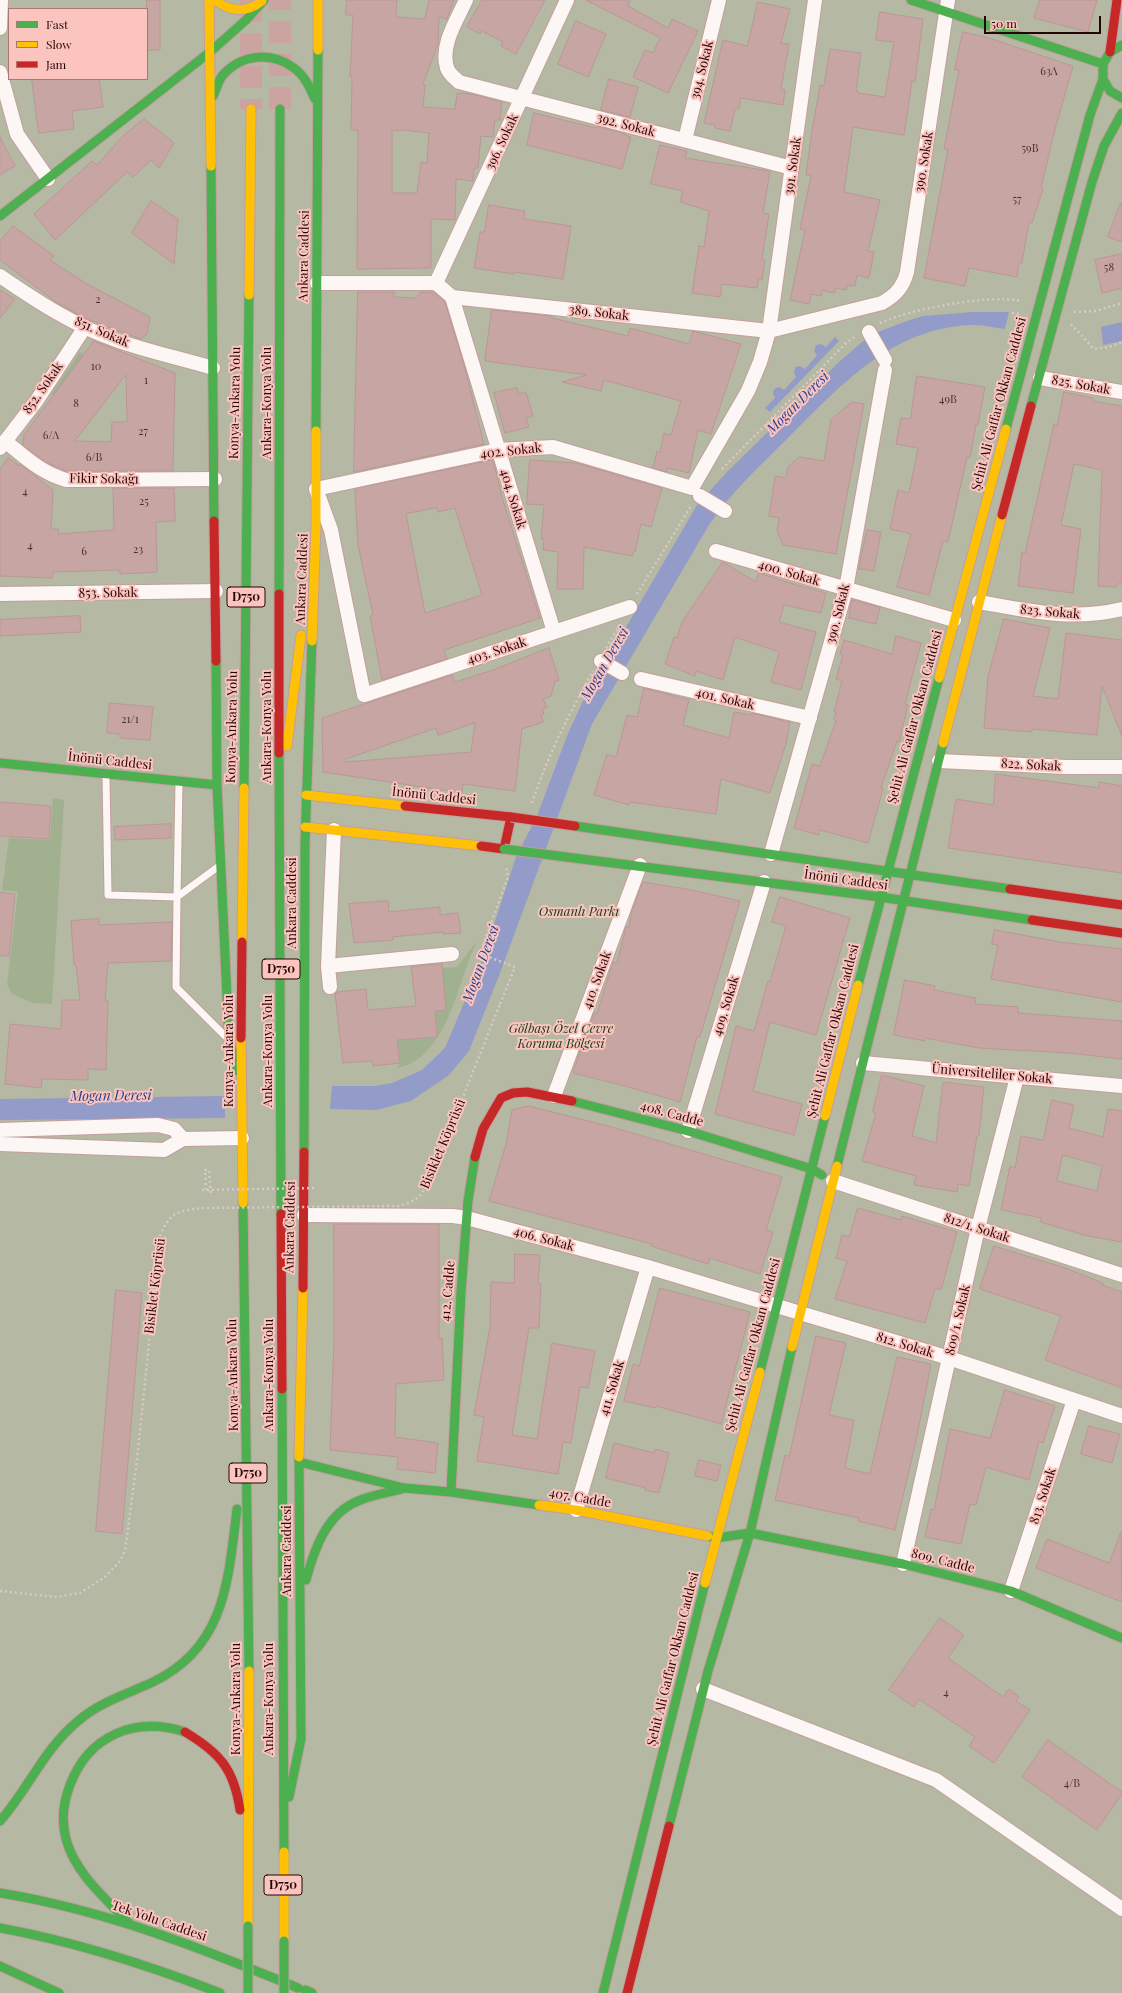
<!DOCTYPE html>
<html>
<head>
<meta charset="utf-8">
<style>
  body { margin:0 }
  #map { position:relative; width:1122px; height:1993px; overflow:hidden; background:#e8c0bc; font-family:"Playfair Display",serif }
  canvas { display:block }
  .legend { position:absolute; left:8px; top:8px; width:140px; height:72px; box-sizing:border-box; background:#fbc4be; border:1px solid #a57874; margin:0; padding:5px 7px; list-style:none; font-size:12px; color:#250606 }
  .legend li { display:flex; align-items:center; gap:8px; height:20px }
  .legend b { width:20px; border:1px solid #a57874 }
  .scale { position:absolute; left:984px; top:16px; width:117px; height:18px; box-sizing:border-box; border:2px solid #250606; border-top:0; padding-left:5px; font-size:12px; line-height:14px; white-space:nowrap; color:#250606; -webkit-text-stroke:3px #fbc4be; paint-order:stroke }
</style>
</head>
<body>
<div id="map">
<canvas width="1122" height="1993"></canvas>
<ul class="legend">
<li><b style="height:5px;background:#4caf50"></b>Fast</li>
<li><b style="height:5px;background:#ffc107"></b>Slow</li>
<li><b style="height:5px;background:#c62828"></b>Jam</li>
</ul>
<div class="scale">50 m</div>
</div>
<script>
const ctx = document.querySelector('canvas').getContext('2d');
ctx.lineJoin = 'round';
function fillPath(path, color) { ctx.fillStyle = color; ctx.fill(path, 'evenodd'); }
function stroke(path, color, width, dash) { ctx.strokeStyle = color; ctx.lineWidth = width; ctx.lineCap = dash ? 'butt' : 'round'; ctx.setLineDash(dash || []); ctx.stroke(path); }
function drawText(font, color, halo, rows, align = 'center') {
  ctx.font = font + ' "Playfair Display",serif'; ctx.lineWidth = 4; ctx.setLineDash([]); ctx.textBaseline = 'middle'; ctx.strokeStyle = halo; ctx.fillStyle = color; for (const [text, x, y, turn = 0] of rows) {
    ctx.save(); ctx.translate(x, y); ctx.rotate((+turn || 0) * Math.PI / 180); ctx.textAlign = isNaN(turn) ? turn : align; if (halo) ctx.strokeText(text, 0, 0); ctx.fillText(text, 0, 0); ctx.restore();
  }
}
fillPath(new Path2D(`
  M0,0h1122v1993h-1122zM9,9h138v70h-138z`), '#b5b8a2');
fillPath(new Path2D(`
  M80,352l4,3 -30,41 -3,-2z
  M53,798l11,2 -12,204 -19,-1 -21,-9 -5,-10 11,-92 -16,-2 7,-52 41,2z
  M477,941c-19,38 -29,118 -80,127l3,-5 -3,-23 40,-3 -2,-26 11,-1 -4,-42 15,-1z`), '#a1b08f');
fillPath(new Path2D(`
  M973,312h36l-4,17c-10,-1 -20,-4 -30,-4 -82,1 -135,61 -189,115 -27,27 -56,53 -77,85l-117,199 -92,249 -31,78 -20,24 -38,26 -35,9 -46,-1 2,-23h43l17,-3 30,-13 23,-22 38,-90 33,-101 21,-41 30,-80 15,-33 115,-198 31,-34 111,-109 23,-20 13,-9 32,-12 16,-5z
  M1122,322v19l-19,4 -2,-18z
  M835,337l4,4 -69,71 -5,-4 10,-10 -2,-4 1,-5 5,-2 5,3 12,-13 -2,-4 1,-6 5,-1 5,3 12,-14 -3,-4 2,-6 5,-1 5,3z
  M225,1096v22l-225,2v-21z`), '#939cc8');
const building = new Path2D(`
  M147,0h13v50h-13z
  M347,0h50l-1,17 29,2 4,-19h25l-7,19 -8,-2 -1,27 -15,40 2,1 -2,22 32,2 2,-16 15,1 30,8 -2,18h-5l-2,17 -12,-1 -3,32h-4l-1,13 -17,-2 -1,41 -24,-1v49l-74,1 1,-139h-7l1,-53h-2l3,-62h-7zM403,130l26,3 -2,30 -6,-1 -4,31h-25v-62z
  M482,0h63l-29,54 -15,-8 2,-4 -21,-11 -2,3 -13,-7z
  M586,0h44l-2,6 40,22 4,-9 26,12 -30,62 -35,-16 12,-27 8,3 7,-15z
  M1040,0h57l-9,32 -54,-14z
  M758,2l32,7 -9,34 8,1 -8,45 4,1 -2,15 -42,-7 -2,11h-4l-5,22 -15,-3v-3l-11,-2 19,-83 24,6z
  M880,12l43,7 -8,63 -3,-1 -8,54 -51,-8 -9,65 36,8 -12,51 6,1 -5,26 -12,-3 -2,11 -8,-1 -1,5 -10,-2 -2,5 -12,-3 -1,6 -9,-2 -3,10 -19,-4 15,-70 -5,-1 11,-53 -5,-1 6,-44 8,-46 4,1 6,-37 31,4 -5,38h2v2l27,4 9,-55 -18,-2z
  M576,21l30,13 -18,43 -30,-13z
  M963,32l23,5 87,29 -19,67 -13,55 2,1 -11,34 -3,-1 -7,41h-3l-2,14 -48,-9 -4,18 -41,-8 24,-129h-4l15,-79h-4z
  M32,79h67l4,28 -31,4 2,18 -35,4z
  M609,79l29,8 -8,30 -29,-7z
  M534,113l62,15v-2l29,8v1l6,2 -9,32 -95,-24z
  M144,119l30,24 -15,25 -8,-8 -18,17 -6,-5 -72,68 -21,-26 58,-53 5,4 26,-29z
  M0,137l15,29 -15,9z
  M660,145l27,6 -2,7 85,13 -7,42 6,1 -7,46h3l-3,20 -3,-1 -2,9 -35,-4 -2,13 -28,-4 7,-47 5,1 5,-36 -29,-9 3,-11 -32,-7z
  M151,201l27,18 -4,45 -42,-31z
  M1121,203h1v39l-14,-5z
  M489,205l36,6 -1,8 47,7 -8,53 -49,-7v2l-40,-6 6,-36h4z
  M13,226l41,30 -4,4 37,24 63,33 -3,17 -6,5 -54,-20 -31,-17 -56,-42v-19z
  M1122,254v34l-20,5 -7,-33z
  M0,290l15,9 -15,19z
  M358,292h36v5l21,1 6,-6 14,1 10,9 19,63 20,79 -130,28z
  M492,310l60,6v2l76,18 2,-8 59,16 4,-13 48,13 -30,90 -13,-4 -9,43 -22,-5v4l-14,-4 4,-17 3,1 4,-19 7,2 10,-34 -77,-21 -3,11 -39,-9 25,-7 -102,-14z
  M94,341l81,32 -2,98h-106l-22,-9 -22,-17 1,-10zM126,375l1,47h-15l-1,20 -36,-1z
  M917,376l68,11 -7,38h-2l-6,33 -3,-1 -19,85 -5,-1 -14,54 -32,-8 14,-53 -21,-5 8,-39 11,3 9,-45 -22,-4 5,-26 9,1z
  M517,388l2,6 7,-2 7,24 -7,2 3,9 -24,6 -11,-40z
  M1064,392l29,6v3l29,5v178h-5l-1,3 -18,-1 4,-116 -28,-6 -13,61 20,4 -8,64 -55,-7 4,-34 3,1 29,-129 3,1z
  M852,402l12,2 -28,150 -53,-9 -6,-14 2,-13 -10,-2 6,-40 11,2 2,-11 11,-10 25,4 7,-41z
  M8,458l12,8v-2l33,26 -2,39h8l-1,5 56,-4 -1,-42h61l1,33 -19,1 1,50 -37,2v-4l-67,2 -1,6 -52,-2v-106z
  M493,460l9,37 38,121 -96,32 3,9 -65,21 -12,-64 3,-1 -15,-70 -3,-56zM437,508l1,4 17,-4 27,87 -57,18 -19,-99z
  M530,460l46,3 86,25 -11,39 -10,-3 -6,28h-2l-1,4 -48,-9 -1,42h-26l1,-37 -15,-2 1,-11h-3l3,-34 -17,-1z
  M867,530l14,2 -7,39 -15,-2z
  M723,562l33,20 3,-9 34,11 33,9 -5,20 -37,-8 -5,17 37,10 -15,58 -30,-8 8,-30 -44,-15 -12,43 -27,-9 -1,5 -30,-12 9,-27 3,1 5,-16z
  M852,600l28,7 -4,17 -27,-6z
  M80,616l1,16 -81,4v-16z
  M1004,619l46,9 -17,68 25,3 8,-66 56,7v96l-20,-50 -5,49 -65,-6v3l-48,-4 4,-51z
  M896,636l25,7 -16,61 3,1 -9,37 -2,-1 -16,47 2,1 -15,54 -48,-13 -1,5 -25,-7 18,-64 8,2 16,-45 -2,-1 2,-8h-2l8,-31 -6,-2 7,-24 -3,-1 4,-14 48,14z
  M549,648l10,32 -4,1 -4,15 -8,3 4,8 -5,2 2,5 -3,1 2,7 -21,7 -7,62 -52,-7 -1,9 -139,-21 -1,-54 130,-43 3,7 38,-12zM475,723l-4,29 -125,10v-3l90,-31 2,7z
  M644,688l45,12 -6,25 46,13 5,-26 17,3 1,-2 38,9 -4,22 -16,49 -49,-14 -5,35 -86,-12 -1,3 -35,-10 13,-41 9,3 11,-42 10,2z
  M110,703l43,4 -3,33 -30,-2v-4l-13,-1z
  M996,774l103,14v-6l23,4v87l-174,-25 8,-49 37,6z
  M0,802l51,4 -2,33 -49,-3z
  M171,824v14l-56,2 -1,-13z
  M643,882l44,7 53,12 -40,136h-3l-17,65 -55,-16 -52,-13 9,-28 2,1 10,-33 3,1 16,-52 4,1 9,-36h3l3,-16z
  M0,892l15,2 -6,62h-9z
  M780,897l70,21 -34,117 -46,-13 -17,69 49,13 -8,31 -79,-21 21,-88 18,5 14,-50 2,1 16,-56 -14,-4z
  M388,901l1,11 51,-5v8l18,-2 3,20 -18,1v-2l-51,5 1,3 -39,3 -5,-39z
  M99,919v6l73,-3 -1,39 -63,2 -3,38h3l-2,69 -18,-1v11l-46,-1 -1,9 -36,-4 5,-60 51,5 1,-29h18l-4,-35h-2l-3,-44z
  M995,930l65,12 62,7v53l-131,-23 7,-34 -6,-1z
  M442,964l4,46 -11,1 2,26 -40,3 3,23 -27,3 -1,-5 -29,2 -8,-69 2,-2 29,-3 2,21 48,-4 -5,-39z
  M905,980l30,6 -1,4 42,8 -1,6 43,3v6l104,8v38l-53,-6 -90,-5 -54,-10v3l-31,-6z
  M882,1075l42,11 -12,50 24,7 7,-61 41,5 -5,49h-2l-8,50 -11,-2 -1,8 -43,-7 2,-9 -54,-15 14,-48 -3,-1z
  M1052,1100l22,5 -5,23 34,9 5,-28 14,2v131l-34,-6 -48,-14 2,-4 -41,-8 9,-44 5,2 6,-32 22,4zM1063,1155l39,11 -5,25 -40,-10z
  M529,1106l83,21 170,50 -16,53 7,2 -13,42 -50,-16 -2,6 -57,-18 1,-2 -163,-43 17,-57 6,-34z
  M858,1208l43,12 1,-4 55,16 -16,58 -6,-2 -10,35 -90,-24 12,-38 -11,-3 6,-23 7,2z
  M334,1224h105v114h3l2,42 -48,4 -1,53 43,6 -3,30 -38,-4 1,-12 -68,-7 4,-108z
  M994,1246l71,22 38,15 -1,2 20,7v96l-77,-28 16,-44 -81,-27z
  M515,1254l25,1 -2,29h3l-2,44h-10l-17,107 25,4 15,-96 43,8 -7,37 -8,-1 -9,56 -8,-1 -5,32 -81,-13 7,-44 -10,-2 16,-88 1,-45 23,1z
  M660,1288l90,24 -29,112 -65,-18 -1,2 -31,-7 9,-37 6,2z
  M116,1290l26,3 -20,241 -26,-3z
  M816,1336l30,7 -17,72 25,5 -9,48 25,6 27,-117 34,7 -15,77 -21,89 -37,-9 1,-3 -84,-18 10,-45 4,1z
  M1005,1390l50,16 -12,37 -4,-2 -10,39 -43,-13 -10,38 -6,-1 -9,40 -36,-7 6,-28 3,1 16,-81 40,9z
  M1089,1426l31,8 -8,29 -31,-9z
  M614,1443l40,10 1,-4 14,4 -10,40 -14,-3 1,-2 -40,-10z
  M699,1460l22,5 -4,16 -22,-5z
  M1121,1532l1,70 -86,-34 11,-29 62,24z
  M940,1618l24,17 -16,23 55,39 6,-8 10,8 -3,4 14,9 -36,53 -25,-17 6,-9 -56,-38 -5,8 -25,-17z
  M1048,1740l74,52v2l-25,36 -75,-53z`);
fillPath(building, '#c6a5a2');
stroke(building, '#ba9895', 1);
stroke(new Path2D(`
  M251,0v109
  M280,109v-109`), '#cba4a1', 22, [22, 11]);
const lane = new Path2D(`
  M106,776l2,119 69,2 2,-115
  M219,866l-42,31 -1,90 49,49`);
const street = new Path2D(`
  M466,0c-9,20 -26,45 -19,68 2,6 8,10 12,14l333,86
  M0,28l1,-28
  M0,72l17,62 31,45
  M685,140l34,-140
  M0,276c35,24 73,49 113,63 32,12 67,19 100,29
  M317,283h119l16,14 317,34 113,-28c14,-8 21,-16 25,-31l41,-272
  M436,283l131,-283
  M452,297l102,335
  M869,332l16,28
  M1040,378l82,14
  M5,441c20,16 36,32 61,39l149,-1
  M0,448l37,-48 48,-73
  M700,496l25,15
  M716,551l238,69
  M0,594l216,-3
  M979,602c51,9 92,19 143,7
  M630,607l-266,88 -33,-165 -15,-41 182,-39 55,-3 139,41 56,-97 12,-29 9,-31 46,-331
  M601,661l21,12
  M641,679l169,39
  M939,761l127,6h56
  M771,854l75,-265 39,-219
  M328,966l124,-12
  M330,987l-2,-21 6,-136
  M863,1063l259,23
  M554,1096l86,-231
  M0,1130l158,-5 16,4 9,10
  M688,1131l76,-249
  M0,1144l164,6 19,-11 59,-1
  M833,1181l289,94
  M304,1215l149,1 14,2 181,49 301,91 173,58
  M576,1510l72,-243
  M903,1564l75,-336 39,-151
  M1011,1591l63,-191
  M703,1689l233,91 186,129`);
const fast = new Path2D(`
  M911,0l192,64
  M1103,79l7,12 12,7
  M213,96c3,-6 5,-14 9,-20 19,-22 49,-25 72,-8 11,8 16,20 21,31
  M211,166l3,355
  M0,216l210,-164 36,-32 18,-20
  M1031,406l61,-224 12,-36 18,-33
  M1006,429l84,-314 13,-36v-15l7,-12 12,-7
  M316,431l2,-381
  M279,594l1,-485
  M216,661l1,124 12,255 9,31
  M279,753l2,461
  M0,763l217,22
  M244,788l5,-493
  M575,826l435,63
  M566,857l314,40 152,23
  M858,985l81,-307
  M572,1101l116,30 124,38 10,6
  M304,1152l1,-310 7,-201
  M837,1166l106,-423
  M243,1203l6,468
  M760,1372l65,-256
  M282,1389l2,463
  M299,1462l105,26 47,4 88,13
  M451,1492l10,-200 7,-91 7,-44
  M708,1536l8,2 34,-5 153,31 108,27 111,47
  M306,1580c8,-30 20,-66 52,-79 14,-6 29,-8 44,-12
  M289,1797l12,-58 -2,-282
  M0,1821c29,-33 43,-71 78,-100 22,-19 49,-27 75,-39 73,-35 75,-102 84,-173
  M669,1826l39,-155 42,-138 42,-186
  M0,1893c105,17 201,55 298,95
  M129,1923c-24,-25 -54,-50 -63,-84 -5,-19 -3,-36 4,-54 19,-50 65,-69 115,-53
  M0,1928c76,14 148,37 220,65
  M0,1966l59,27
  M305,1990l7,3
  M603,1993l102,-410`);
const slow = new Path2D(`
  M209,0l2,166
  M215,0c15,12 32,13 47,1
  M318,50v-50
  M249,295l2,-186
  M312,641l4,-117v-93
  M939,678l67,-249
  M943,743l59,-228
  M287,746l14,-111
  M306,795l99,11
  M305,827l176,19
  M242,942l2,-154
  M241,1038l2,165
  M825,1116l33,-131
  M792,1347l45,-181
  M299,1457l4,-169
  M539,1505l37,5 132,26
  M705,1583l55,-211
  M284,1852v89
  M248,1926l1,-255`);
const jam = new Path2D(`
  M1110,52l7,-52
  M1002,515l29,-109
  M214,521l2,140
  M279,594v159
  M405,806l106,11 -7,32 -23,-3
  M1010,889l112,16
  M1032,920l90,13
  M241,1038l1,-96
  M475,1157l8,-28 18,-31 12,-5 14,-1 45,9
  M281,1214l1,175
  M303,1288l1,-136
  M185,1732c35,21 49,37 55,78
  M627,1993l42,-167`);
stroke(lane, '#c29f9c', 9);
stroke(street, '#c29f9c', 16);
stroke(fast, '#c29f9c', 11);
stroke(slow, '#c29f9c', 11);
stroke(jam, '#c29f9c', 11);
stroke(new Path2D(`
  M1074,312l22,-1 26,-8
  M1012,313l7,1
  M880,323c31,-14 108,-29 142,-22
  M1071,324l23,25 15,-2 13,-5
  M722,469l123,-125 11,-8
  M637,594l54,-88
  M606,648l13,-22
  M532,803c15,-46 37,-89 61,-132
  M500,1004l15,-37 -34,-13 1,-6 26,-71 -2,-11
  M206,1190l-1,-20h4l2,26
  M0,1591l56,6 24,-4 25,-16 15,-16 5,-10 12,-91`), '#d7cac9', 2.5, [2, 3]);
stroke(lane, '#fcf6f5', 7);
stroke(street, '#fcf6f5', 14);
stroke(fast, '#4caf50', 9);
stroke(slow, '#ffc107', 9);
stroke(jam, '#c62828', 9);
const fastBridge = new Path2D(`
  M504,849l62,8
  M248,1926v67
  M284,1941v52`);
const jamBridge = new Path2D(`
  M511,817l64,9`);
stroke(fastBridge, '#c29f9c', 11, []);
stroke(jamBridge, '#c29f9c', 11, []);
stroke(new Path2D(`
  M202,1190l114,-2
  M137,1460l23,-224c10,-25 19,-25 42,-28l197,-2c17,-5 21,-8 30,-24l71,-178`), '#d7cac9', 2.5, [2, 3]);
stroke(fastBridge, '#4caf50', 9);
stroke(jamBridge, '#c62828', 9);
drawText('11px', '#4d2e2d', null, [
  ["63A",1049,72],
  ["59B",1030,149],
  ["57",1017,200],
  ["58",1109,268],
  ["2",98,300],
  ["10",96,367],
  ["1",146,381],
  ["49B",948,400],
  ["8",76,404],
  ["27",143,432],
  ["6/A",51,436],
  ["6/B",94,458],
  ["4",25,492],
  ["25",144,502],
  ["4",30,546],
  ["23",138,550],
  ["6",84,552],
  ["21/1",130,720],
  ["4",946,1693],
  ["4/B",1072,1784]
]);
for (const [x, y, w] of [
  [246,597,38],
  [281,969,38],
  [248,1473,38],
  [283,1885,38]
]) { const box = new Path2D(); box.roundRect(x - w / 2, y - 10, w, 20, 3); ctx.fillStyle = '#fbc4be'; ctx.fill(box); stroke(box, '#250606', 1); }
drawText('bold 12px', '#250606', null, [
  ["D750",246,597],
  ["D750",281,969],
  ["D750",248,1473],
  ["D750",283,1885]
]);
drawText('13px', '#250606', '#fbc4be', [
  ["394. Sokak",702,70,-76],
  ["392. Sokak",626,125,15],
  ["396. Sokak",502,142,-65],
  ["390. Sokak",924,162,-81],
  ["391. Sokak",793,166,-82],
  ["Ankara Caddesi",304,256,-89],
  ["389. Sokak",599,313,6],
  ["851. Sokak",102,332,23],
  ["825. Sokak",1081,385,10],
  ["852. Sokak",43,388,-55],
  ["Konya-Ankara Yolu",235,403,-89],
  ["Ankara-Konya Yolu",267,403,-90],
  ["Şehit Ali Gaffar Okkan Caddesi",999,404,-75],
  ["402. Sokak",511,451,-6],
  ["Fikir Sokağı",104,479,1],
  ["404. Sokak",513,499,73],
  ["400. Sokak",789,573,16],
  ["Ankara Caddesi",302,579,-88],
  ["853. Sokak",108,593,-1],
  ["823. Sokak",1050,612,5],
  ["390. Sokak",838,614,-76],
  ["403. Sokak",497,651,-18],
  ["401. Sokak",725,699,13],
  ["Şehit Ali Gaffar Okkan Caddesi",915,717,-75],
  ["Konya-Ankara Yolu",232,727,-89],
  ["Ankara-Konya Yolu",267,727,-90],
  ["İnönü Caddesi",110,761,6],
  ["822. Sokak",1031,765,3],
  ["İnönü Caddesi",434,796,6],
  ["İnönü Caddesi",846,880,8],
  ["Ankara Caddesi",292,903,-90],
  ["410. Sokak",597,980,-70],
  ["409. Sokak",726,1006,-73],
  ["Şehit Ali Gaffar Okkan Caddesi",833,1031,-76],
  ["Konya-Ankara Yolu",229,1051,-90],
  ["Ankara-Konya Yolu",268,1051,-90],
  ["Üniversiteliler Sokak",992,1074,5],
  ["408. Cadde",672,1114,15],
  ["Bisiklet Köprüsü",443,1144,-67],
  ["Ankara Caddesi",290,1227,-89],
  ["812/1. Sokak",977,1228,18],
  ["406. Sokak",544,1239,15],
  ["Bisiklet Köprüsü",155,1286,-83],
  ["412. Cadde",448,1291,-85],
  ["809/1. Sokak",958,1320,-77],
  ["Şehit Ali Gaffar Okkan Caddesi",753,1345,-75],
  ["812. Sokak",905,1345,17],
  ["Konya-Ankara Yolu",233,1375,-91],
  ["Ankara-Konya Yolu",269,1375,-90],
  ["411. Sokak",612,1388,-73],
  ["813. Sokak",1043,1496,-72],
  ["407. Cadde",580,1498,10],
  ["Ankara Caddesi",287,1551,-90],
  ["809. Cadde",943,1561,14],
  ["Şehit Ali Gaffar Okkan Caddesi",673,1659,-76],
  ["Konya-Ankara Yolu",236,1699,-90],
  ["Ankara-Konya Yolu",269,1699,-90],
  ["Tek Yolu Caddesi",159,1921,19]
]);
drawText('italic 13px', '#123d16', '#fbc4be', [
  ["Osmanlı Parkı",579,912],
  ["Gölbaşı Özel Çevre",561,1029],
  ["Koruma Bölgesi",561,1044]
]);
drawText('italic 14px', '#223f8c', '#fbc4be', [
  ["Mogan Deresi",798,403,-45],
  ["Mogan Deresi",605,664,-60],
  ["Mogan Deresi",481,964,-70],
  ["Mogan Deresi",111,1096,-1]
]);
</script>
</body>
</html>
